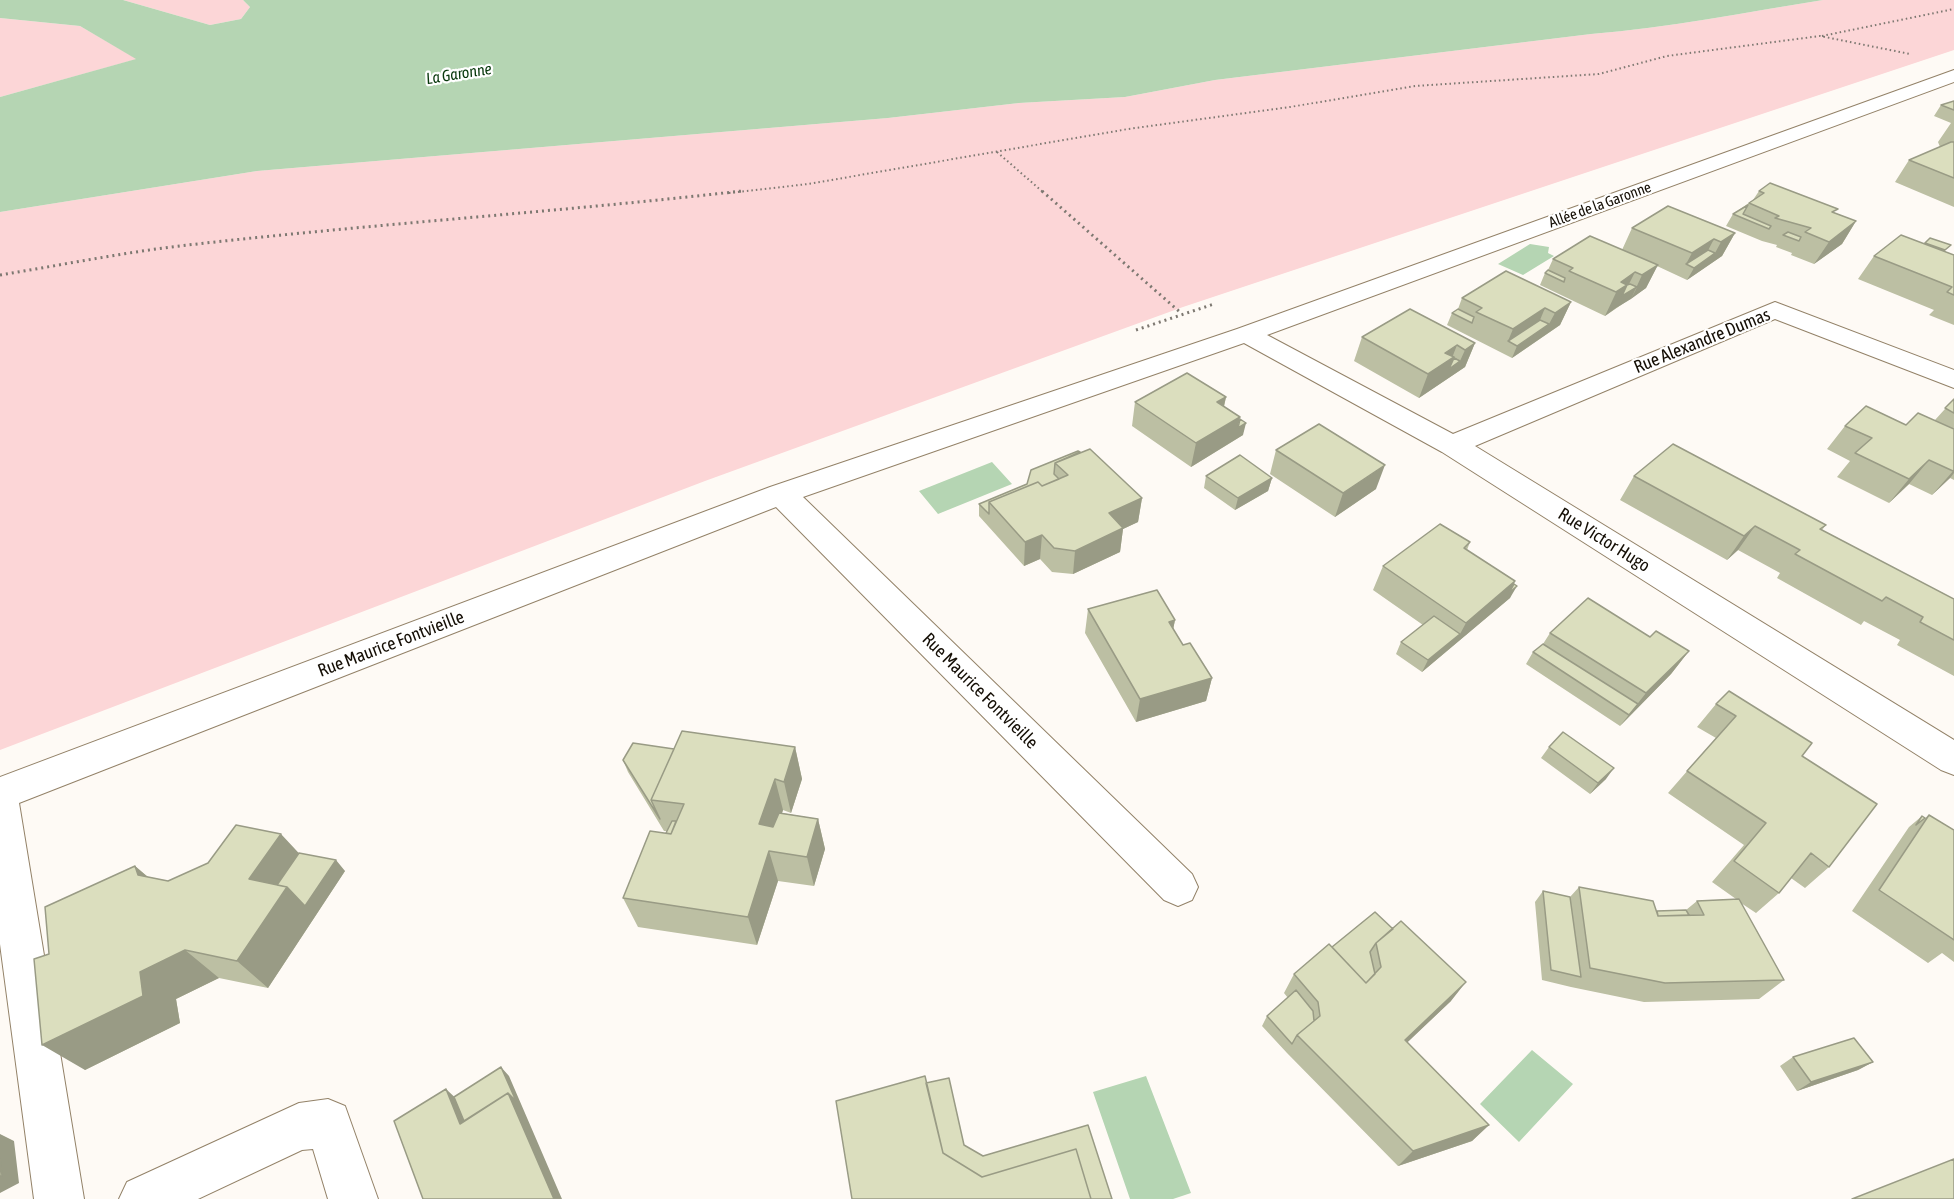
<!DOCTYPE html>
<html>
<head>
<meta charset="utf-8">
<style>
  body { margin:0 }
  canvas { display:block; background:#fefaf5 }
</style>
</head>
<body>
<canvas width="1954" height="1199"></canvas>
<script>
const ctx = document.querySelector('canvas').getContext('2d');
ctx.lineJoin = 'round';
function fillPath(path, color) { ctx.fillStyle = color; ctx.fill(path, 'evenodd'); }
function stroke(path, color, width, dash) { ctx.strokeStyle = color; ctx.lineWidth = width; ctx.lineCap = dash ? 'butt' : 'round'; ctx.setLineDash(dash || []); ctx.stroke(path); }
function drawText(font, color, halo, rows, align = 'center') {
  ctx.font = font + ' "Asap Condensed",sans-serif'; ctx.lineWidth = 4.5; ctx.setLineDash([]); ctx.textBaseline = 'middle'; ctx.strokeStyle = halo; ctx.fillStyle = color; for (const [text, x, y, turn = 0] of rows) {
    ctx.save(); ctx.translate(x, y); ctx.rotate((+turn || 0) * Math.PI / 180); ctx.textAlign = isNaN(turn) ? turn : align; if (halo) ctx.strokeText(text, 0, 0); ctx.fillText(text, 0, 0); ctx.restore();
  }
}
fillPath(new Path2D(`
  M123,0h120l7,7 -9,12 -31,6z
  M1823,0h131v50l-771,257 -478,174 -705,269v-538l257,-41 631,-53 131,-15 106,-6 90,-17 376,-46c78,-6 155,-22 232,-34z
  M0,18l80,8 57,33 -137,38z`), '#fcd6d7');
fillPath(new Path2D(`
  M0,0h123l87,25 31,-6 9,-12 -7,-7h1580c-77,12 -154,28 -232,34l-376,46 -90,17 -106,6 -131,15 -631,53 -257,41v-115l136,-38 -56,-33 -80,-8z
  M1530,244l19,3 -1,6 6,3 -31,19 -25,-11z
  M992,462l20,22 -74,30 -19,-23z
  M1532,1050l41,34 -54,58 -39,-38z
  M1146,1076l45,117 -18,6h-43l-37,-107z`), '#b5d5b3');
const minor = new Path2D(`
  M1954,70v12l-687,253 186,99 322,-132 179,68v18l-179,-69 -300,127 479,294v35l-13,-5 -499,-318 -198,-109 -441,154 389,377 6,13 -6,13 -14,6 -14,-6 -388,-393 -757,296 65,396h-50l-34,-255v-167l770,-290 467,-158z
  M328,1099l17,7 33,93h-50l-15,-50 -11,1 -104,49h-79l8,-17 172,-79z`);
stroke(minor, '#938268', 2);
stroke(new Path2D(`
  M1822,36l132,-27
  M997,152l47,41
  M729,193l79,-9 320,-55 162,-22 125,-21 184,-12 68,-18 153,-20 90,18`), '#7d7871', 2, [1.5, 3]);
stroke(new Path2D(`
  M1042,191l139,122
  M0,275c62,-10 125,-23 188,-30 184,-21 370,-33 554,-54
  M1136,330l78,-26`), '#7d7871', 3, [2, 4]);
fillPath(minor, '#fff');
fillPath(new Path2D(`
  M1954,101v106l-59,-25 14,-22 31,-13 -2,-5 13,-19 -17,-7 7,-11z
  M1759,191l76,22 21,8 -14,23 -28,20 -23,-9 1,-2 -16,-6 1,-2 -15,-4 -36,-15 7,-12 20,-14z
  M1632,228l103,5 -13,23 -35,24 -30,-14 -11,22 -41,28 -65,-31 5,-12 3,-3 5,-11 69,-9z
  M1930,238l16,14 8,3v70l-25,-10 5,-5 -76,-31 16,-23 50,-13z
  M1462,298l109,4 -11,23 -48,33 -65,-33 5,-12 6,-4z
  M1362,337l113,6 -10,24 -46,31 -65,-37z
  M1226,397l-2,10 19,28 -52,32 -59,-41 3,-24z
  M1954,399v81l-4,-2 -18,17 -23,-11 -20,19 -52,-26 13,-16 -23,-12 18,-23 61,-1 29,-5z
  M1276,450l100,39 -41,28 -65,-43z
  M1078,451l64,47 -4,24 -15,7 -3,23 -47,22 -21,-2 -12,-13 -16,7 -45,-50v-12l48,-20 4,-14z
  M1206,476l66,2 -4,13 -33,19 -31,-22z
  M1634,476l192,49 -4,5 132,69v77l-57,-31 3,-5 -36,-19 -3,4 -84,-47 3,-5 -42,-23 -11,10 -107,-60z
  M1470,542l-3,8 48,31 -5,17 -88,74 -26,-18 5,-12 22,-17 -50,-35 10,-24z
  M1088,609l87,11 -2,10 10,15 29,33 -6,23 -70,21 -51,-89z
  M1550,633l100,4 39,14 -18,23 -51,52 -94,-62 7,-12 10,-8z
  M1716,704l86,52 27,111 -24,21 -14,-10 -12,15 -23,20 -15,-10 43,77 -25,19 -115,3 -73,-15 -29,-7 -7,-78 8,-11 27,6 9,-10 78,24 29,-1 11,-9 39,-2 -24,-17 32,-37 -76,-52 48,-55 -19,-11z
  M795,747l7,32 -11,34 -8,-3 -1,3 36,6 7,30 -11,37 -36,-5 -21,64 -119,-18 -15,-29 44,-67h-3l-36,-59 -5,-12 51,-11z
  M1549,747l57,32 -16,15 -49,-36z
  M1929,815l25,15v132l-12,-9 -14,10 -76,-52 57,-84 13,-11 3,2z
  M299,853l46,18 -77,117 -49,-10 -43,21 4,24 -95,47 -36,-116 86,-88 13,11 20,4z
  M1375,912l76,89 -44,41 82,83 -17,16 -74,25 -111,-113 -25,-27 5,-10 21,-18 -4,-5 10,-19 38,-27z
  M1793,1057l80,5 -15,8 -61,21 -17,-25z`), '#bcbfa3');
fillPath(new Path2D(`
  M1856,221l-14,23 -28,20 15,-22z
  M1735,233l-13,23 -35,24 7,-12 21,-15 6,-11z
  M1714,239l-12,23 -16,2 6,-11z
  M1658,265l-12,23 -15,11 11,-24z
  M1635,272l-11,22 13,-7 -6,12 -15,9 5,-11 -5,11 -11,8 16,-34z
  M1571,302l-11,23 -48,33 5,-12 32,-22 6,-11z
  M1545,308l-10,24 -27,9 5,-12z
  M1475,343l-10,24 -46,31 9,-24 17,-21 12,-8 -5,13 2,-1 6,4 5,-11z
  M1226,397l-5,21 -4,-16z
  M1240,417l-2,11 8,-5 -3,12 -52,32 5,-24z
  M1929,460l-20,24 -20,19 20,-24z
  M1385,465l-9,24 -41,28 8,-24z
  M1954,470v3l-4,5 -18,17z
  M1272,478l-4,13 -33,19 3,-12z
  M1142,498l-4,24 -15,7 -3,23 -47,22 2,-23 34,-38z
  M1755,526l-17,24 -11,10 17,-24z
  M1042,535l-2,24 -16,7 1,-24z
  M1515,581l-6,12 8,-7 -7,12 -88,74 6,-12 32,-26 6,-11z
  M1175,620l-5,24 -1,-22z
  M1689,651l-18,23 -51,52 26,-33z
  M1212,678l-6,23 -70,21 4,-23z
  M795,747l7,32 -11,34 -7,-31z
  M1614,768l-8,11 -16,15 8,-11z
  M775,779l8,31 -12,35 -12,-21z
  M818,819l7,30 -11,37 -7,-29z
  M281,834l28,30 27,-4 9,11 -77,117 -31,-27 12,-82z
  M769,851l9,30 -21,64 -9,-28z
  M135,866l35,30 -32,-21z
  M185,950l34,28 -43,21 4,24 -95,47 -43,-25 98,-73z
  M1466,982l-15,19 -60,57 14,-18z
  M1873,1062l-15,8 -61,21 14,-9z
  M501,1067l8,9 53,123h-8l-94,-75 -14,-35 17,16 45,-12z
  M1489,1125l-17,16 -74,25 15,-15z
  M0,1134l14,7 5,42 -19,10z`), '#999b85');
const building = new Path2D(`
  M1954,101v9l-13,-5z
  M1951,142h3v36l-45,-18z
  M1770,183l68,26 -6,3 24,9 -27,21 -24,-10 6,-4 -36,-10 4,-2 -30,-13 15,-10 -5,-2z
  M1748,205l-5,9 28,12 -2,3 -36,-15z
  M1668,206l67,27 -14,9 -7,-3 -22,14 -60,-25z
  M1788,232l13,5 -2,4 -16,-6z
  M1901,235l53,20v40l-7,-3 5,-5 -78,-31z
  M1590,236l68,29 -16,10 -7,-3 -14,10 6,3 -11,7 -47,-21 4,-3 -20,-9z
  M1930,238l21,7 -6,5 -20,-7z
  M1708,250l7,3 -21,15 -8,-4z
  M1548,270l17,8 -1,4 -19,-9z
  M1506,271l65,31 -16,11 -10,-5 -32,21 -37,-17 6,-4 -20,-10z
  M1630,284l7,3 -15,9 5,-11z
  M1410,309l65,34 -10,7 -8,-5 -12,8 9,4 -26,17 -66,-37z
  M1458,309l16,8 -2,6 -20,-10z
  M1540,320l9,4 -32,22 -9,-5z
  M1454,358l6,3 -11,8z
  M1187,373l39,24 -9,5 23,15 -44,26 -61,-41z
  M1954,399v14l-9,-5z
  M1866,406l40,19 12,-12 36,16v41l-1,1 -24,-11 -20,19 -54,-26 17,-15 -27,-12z
  M1240,419l6,4 -8,5z
  M1319,424l66,41 -42,28 -67,-43z
  M1673,444l153,81 -6,4 134,70v41l-34,-18 3,-5 -37,-20 -4,4 -87,-47 5,-4 -45,-24 -11,10 -110,-60z
  M1090,449l52,49 -33,15 14,15 -48,23 -21,-3 -12,-13 -17,7 -36,-40 49,-20 4,4 26,-11 -13,-12z
  M1078,451l2,1 -25,11 -1,11 5,5 -17,7 -4,-4 -49,20v12l-10,-10 48,-20 4,-14z
  M1240,455l32,23 -34,20 -32,-22z
  M1440,524l30,18 -6,6 51,33 -49,42 -83,-57z
  M1514,584l3,2 -8,7z
  M1157,590l18,30 -6,2 14,23 7,-2 22,35 -72,21 -52,-90z
  M1588,598l62,39 6,-6 33,20 -43,42 -96,-60z
  M1434,616l26,18 -32,26 -27,-18z
  M1543,644l95,60 -9,11 -96,-63z
  M1729,691l83,52 -10,13 75,48 -48,63 -18,-14 -32,40 -45,-32 32,-38 -79,-52 49,-55 -20,-12z
  M682,731l113,16 -11,35 -9,-3 -16,45 14,3 6,-14 39,6 -11,38 -38,-6 -21,66 -125,-19 27,-67 21,3 13,-30 -33,-4z
  M1563,732l51,36 -16,15 -49,-36z
  M633,743l41,6 -23,51 9,19 -37,-59z
  M1929,815l25,15v110l-75,-50z
  M1922,816l3,2 -9,7z
  M672,821h4l-5,13 -5,-1z
  M236,825l45,9 -32,45 38,8 -50,74 -52,-11 -45,22 3,24 -101,49 -8,-86 15,-5 -4,-47 90,-41 3,9 30,6 40,-18z
  M299,853l37,7 -31,46 -18,-19 -10,-2z
  M1579,887l74,14 5,15 46,-1 -7,-14 42,-2 45,81 -119,3 -75,-15z
  M1543,891l27,6 11,80 -30,-7z
  M1686,910l3,5 -31,1 -1,-5z
  M1375,912l18,17 -17,14 -6,9 5,22 -9,9 -34,-36z
  M1401,921l65,61 -61,58 84,85 -76,26 -116,-116 23,-19 -2,-14 -24,-28 35,-30 37,39 15,-16 -5,-24z
  M1296,990l17,21 1,10 -17,14 -5,9 -25,-28z
  M1854,1038l19,24 -62,20 -18,-25z
  M501,1067l15,34 -8,-8 -44,28 -10,-24z
  M925,1076l18,77 39,24 94,-28 15,50h-239l-16,-98z
  M949,1078l15,67 19,11 105,-31 24,74h-21l-15,-50 -94,28 -39,-24 -17,-70z
  M446,1089l14,35 48,-31 46,106h-131l-29,-78z
  M0,1159l2,17h-2z
  M1954,1159v40h-102z`);
fillPath(building, '#dbdebe');
stroke(building, '#999b85', 1.5);
drawText('15px', '#140e05', '#fff', [
  ["Allée de la Garonne",1600,205,-20]
]);
drawText('italic 16px', '#08380c', '#fff', [
  ["La Garonne",459,74,-9]
]);
drawText('18px', '#140e05', '#fff', [
  ["Rue Alexandre Dumas",1702,341,-22],
  ["Rue Victor Hugo",1604,540,32],
  ["Rue Maurice Fontvieille",391,644,-21],
  ["Rue Maurice Fontvieille",980,691,45]
]);
</script>
</body>
</html>
